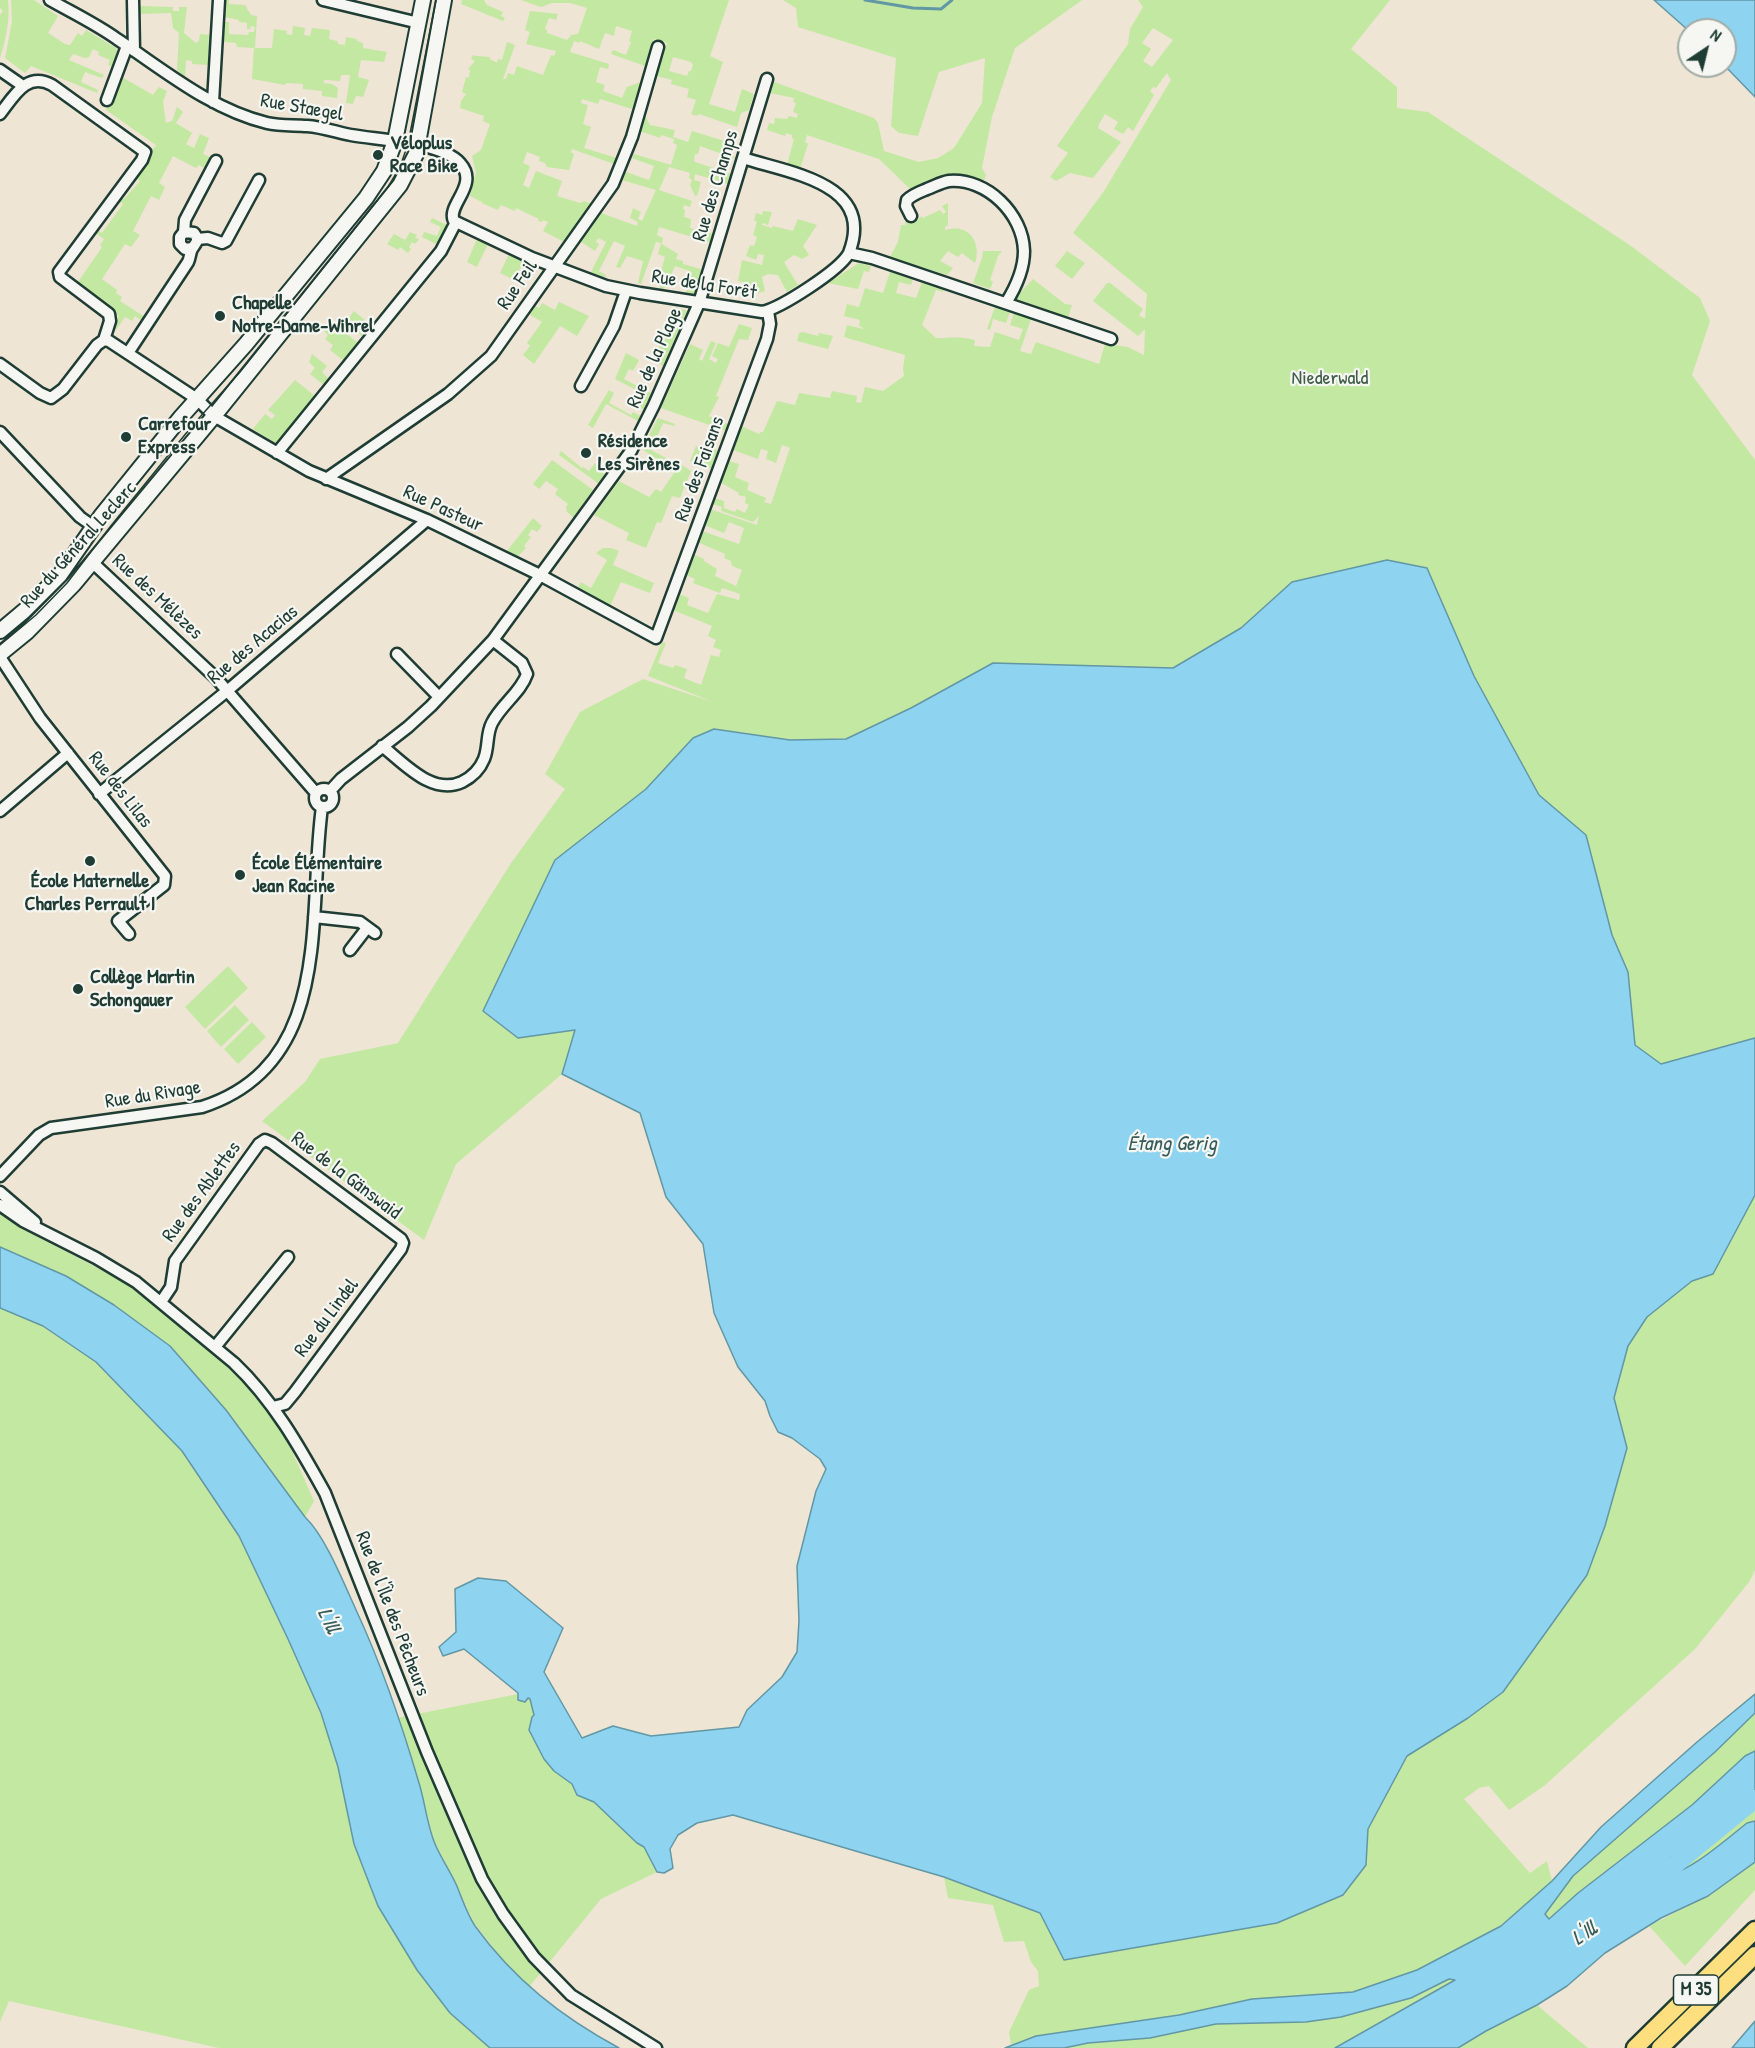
<!DOCTYPE html>
<html>
<head>
<meta charset="utf-8">
<style>
  body { margin:0 }
  #map { position:relative; width:1755px; height:2048px; overflow:hidden; background:#eee5d4; font-family:"Patrick Hand",sans-serif }
  canvas { display:block }
  .north { position:absolute; left:1677px; top:18px; width:60px; height:60px; box-sizing:border-box; background:#f6f6f2; border:2px solid #a0aca6; border-radius:50%; rotate:35deg; font-size:16px; font-weight:700; line-height:24px; text-align:center; color:#1f3d34 }
  .north::after { content:''; display:block; margin:auto; width:21px; height:27px; background:#1f3d34; clip-path:polygon(50% 0,100% 100%,50% 72%,0 100%) }
</style>
</head>
<body>
<div id="map">
<canvas width="1755" height="2048"></canvas>
<div class="north">N</div>
</div>
<script>
const ctx = document.querySelector('canvas').getContext('2d');
ctx.lineJoin = 'round';
function fillPath(path, color) { ctx.fillStyle = color; ctx.fill(path, 'evenodd'); }
function stroke(path, color, width, dash) { ctx.strokeStyle = color; ctx.lineWidth = width; ctx.lineCap = dash ? 'butt' : 'round'; ctx.setLineDash(dash || []); ctx.stroke(path); }
function drawText(font, color, halo, rows, align = 'center') {
  ctx.font = font + ' "Patrick Hand",sans-serif'; ctx.lineWidth = 4.5; ctx.setLineDash([]); ctx.textBaseline = 'middle'; ctx.strokeStyle = halo; ctx.fillStyle = color; for (const [text, x, y, turn = 0] of rows) {
    ctx.save(); ctx.translate(x, y); ctx.rotate((+turn || 0) * Math.PI / 180); ctx.textAlign = isNaN(turn) ? turn : align; if (halo) ctx.strokeText(text, 0, 0); ctx.fillText(text, 0, 0); ctx.restore();
  }
}
fillPath(new Path2D(`
  M0,0h8c2,21 -2,39 -8,58v-43l3,-4 -3,-3z
  M11,0h23l24,16 -10,17 17,11 5,1 8,-12 4,3 4,-6 30,18 2,6 -5,13 -5,-2 2,-5 -12,-5 1,-3 -6,-3 -4,8 -4,1 -12,-4 -4,6 35,15 -2,3 -17,-6 -4,10 17,8 -1,3 -66,-27 -6,7 -20,-15 7,-36z
  M226,0h3v4l16,1 6,10 6,1 -2,32h17l2,-19 13,2 -1,3 6,1 1,-9 12,2 -1,7 6,1 2,-8 18,2 -1,9 8,2 1,3 7,1 1,-8 11,2v2l6,2v5l24,4 -3,10 -23,-2 -3,17 11,3 -6,17 -7,-1 -3,8 -7,-1 4,-28h-9l-1,6 -16,-1v3l8,1 6,4 -1,10 -15,-2v-5l-19,-2v-5l-17,-1 -1,2 -33,-6 2,-31 -17,-1 -1,-4 -12,-1 1,-20h4v12l19,1 1,-3h5l1,-5 -4,-1 -1,3h-3v-6l-8,-1v-2l-14,-3z
  M462,0h22l3,5 16,7 -2,4 4,2 -2,3 -42,-17z
  M521,0h208l-19,56 13,6 -14,42 26,8 7,-23 12,5 -5,16 -8,3 -4,14 -38,-13 -2,2 -6,-2 5,-14 -9,-3 2,-8 -18,-5 1,-4 -15,-4 10,-33 -13,-4 -9,27 -34,-12 2,-4 13,5 5,-13 -2,-1 3,-10 -16,-5 -2,10 -9,-3 -6,16 -19,-8 -1,2 -5,-2 -4,11 39,12 -1,5 -8,-2 -4,15 9,3 -2,6 19,7 5,-11 14,-5 -9,27 -32,-10 -2,5 -16,-5 -1,4 7,2 -5,19 8,3 -7,21 33,10 -3,6 -42,-15 -1,3 3,2 -5,16 -22,-3 -2,-4 -6,-2 1,-4 -13,-5 -4,11 7,3 -7,19 6,3 7,-17 26,10 -5,15 23,7 4,-2 8,3 -28,38 -21,-11 5,-9 -5,-2 -1,2 -4,-1 1,-2 -23,-11 -1,3 -14,-6 -3,5 -16,-7v-1l-12,-6 6,-24 -4,-16 9,-6 9,-26 -7,-3 1,-5 -24,-8 1,-7 5,-7 -4,-2 4,-15 3,1 1,-8 -2,-1 7,-8 -4,-2 2,-4 3,1 14,1v2l7,4 1,-4 4,1 5,-18 8,3 -12,34h3l2,-6 6,2 3,-9 26,9 8,-20 3,1 2,-5 -30,-7 4,-12 -5,-2 5,-19 28,3 -2,6 -7,-2 -4,11 2,1v3l20,7 4,-5 7,-1 9,-26 -17,-5h-18l-11,4zM673,57l18,5 2,3 -2,6h-2l-2,5 -18,-5z
  M783,0h299l-67,48 -23,69 -10,51 4,7 -4,10 -41,-6 -30,11 -32,-31 -72,-24 -2,7 3,2 -8,25 -13,-4 7,-26 -2,-1v-3l-6,-2 -1,3 -18,-6 2,-7 5,1 1,-6 12,1 2,-3 8,2 1,-4 -5,-2 3,-9 -3,-1 1,-4 -24,-5 4,-11 100,36 4,5 6,28 35,11 19,-4 16,-10 28,-45 3,-45 -46,14 -21,64 -19,-3 -8,-7 5,-68 -98,-31 -2,-19z
  M1138,0h252l-39,49 46,38v21l31,4 203,134 69,52 10,23 -18,54 63,85v578l-94,26 -26,-19 -7,-73 -16,-37 -26,-100 -47,-40 -65,-119 -182,-94 -51,46 -68,40 -180,-5 -82,45 -65,31 -56,1 -58,-9 -39,7 -47,51 -91,71 -37,178 57,-8 -13,44 -106,90 -32,76 -162,-119 43,-39 15,-23 78,-16 113,-180 54,-74 -20,-15 35,-62 63,-33 70,23 -65,-26 14,-34 4,1 -8,20 15,5 2,-3 12,4 -3,9 17,7 10,-30 8,2 2,-7 -8,-3 3,-7 -8,-4 4,-10 -39,-16 6,-16 10,4 -2,7 21,8 9,-19 22,6 1,-6 -18,-6 -2,5 -27,-10 2,-4 -9,-4 7,-21 11,5v2l13,8 -2,7 21,10 6,-16 -10,-4 -1,-5 -7,-3 1,-4 -28,-12 5,-11 37,13 5,-16 -15,-6 -5,11 -20,-8 6,-16 47,16 2,-9 -6,6 -32,-11 1,-4 -10,-3 2,-6 10,3v7l11,4 2,-3 8,4 4,-8 -4,-2 1,-6 -8,-2 1,-2 -19,-11 8,-21 11,3 -4,13 14,6 -2,7 19,8 -2,4 7,2 19,-56 -8,-3 -6,18 -10,-4 2,-8 -7,-2 -3,10 -25,-9 8,-24 18,8 2,-2h2l14,-31 18,4 4,-12 31,5 2,-7 25,5 -1,6 5,1 4,-16 18,4 21,-15 -1,-8 2,-13 -61,-18 3,-12 16,4v-1l-4,-2 1,-6 -16,-4 3,-12 12,3 6,-19 18,5 7,-21 23,7 -2,6 -12,-3 -3,11 20,5 6,-16 22,7 -1,3 -7,-2 -14,35 14,13c16,0 24,-2 39,2l-1,6 16,1 5,-15 24,8 4,-11 -13,-4 4,-12 17,6 -11,32 11,3 5,-12 63,22 6,-20 23,3 16,8 1,-26 -7,7 -45,-35 14,-18h3l33,26 -4,6 6,4 2,-25 -74,-61 31,-42 67,-111 -4,-7 -11,15 -3,-1 -3,4 4,4 -21,36 -5,-4 -5,7 -9,-5 4,-7 -13,-8 -6,10 -1,4 23,14 -28,36 -23,-5 -14,8 -6,-4 18,-24 -11,-7 71,-102 2,-15 13,-22zM1153,28l20,12 -21,27 -9,-6 8,-12 -9,-6z
  M139,6l34,1v4h6v-4h8l-3,26 12,10 3,-2 1,-7 11,1 -2,30 -17,-1v-3l-6,-1 -1,17 -8,-7 2,-37 -6,-5 -2,-15 -32,1z
  M122,77l31,18 6,-8 8,4 -4,11 3,21 6,-2 5,-14 6,5 -7,11 16,10 -6,11 8,4 6,-14 9,4 -6,16 9,4 -6,11 -7,-4 -3,3 -23,-12 -14,27 6,4 -6,13 -8,-4 -18,35 7,4 -9,12 -6,-3 -23,35 15,11 -1,3 6,4 -2,4 25,16 -3,4 -7,-5 -3,5 -7,-4 -9,13 -4,-3 7,-11 -51,-36 2,-3 8,5 24,-35 -2,-2 4,-6 -13,-9 2,-3 9,6 21,-29 -6,-4 2,-4 5,3 16,-18 -6,-5 22,-31 -50,-35 3,-9 4,1z
  M645,115l5,10 25,5 -2,7 15,5 4,-11 39,12 -2,7 7,9 -36,-13 -2,8h-3l-1,6 1,2 37,12 -4,10 -33,-10 -1,6 7,2 -4,14h-2l-5,-11 2,-5 -3,-2 1,-5 -21,-6 -10,23 33,11 -2,6 -6,-2 -1,4 2,1 -1,7 7,2 -1,9 24,6 -2,9 -53,-16 -2,8 6,3 -1,6 16,10 -2,5 7,2v3l21,6 -8,23 -3,3 -7,-2 4,-23 -15,-5 -12,25 -4,-1 6,-18 -4,-1 4,-14 -7,-3 3,-11 -5,-1 -15,42 -3,-1 5,-22 -16,-5 -7,12 -4,-1 9,-21 -11,-5 -15,30 7,4 -1,3 -15,-4 16,-32 -8,-4 -2,4 3,2 -4,7 -15,-10 21,-28 36,13 1,-4 -8,-4 3,-10 8,4 -3,7 4,2 14,-31 -34,-10 4,-8 23,8 5,-14 -22,-8 2,-4 37,11 6,-20 -4,-2 1,-4 -13,-4 -1,3 -20,-7z
  M948,203v22l-3,2v3c5,-1 10,-2 15,-1 15,3 20,21 15,34l-13,-10 -4,4 -10,-6 -8,10 13,7 -6,7 -57,-18 8,-15 3,-17h4l1,-7 8,5 8,-7 1,2 17,-8 3,4 3,-2 -4,-6z
  M763,211l9,1 -4,13 -5,-2 -1,2 10,3 1,-2 20,5 5,-12 19,6 -14,21 6,9 -7,4 -8,-4 -10,7 14,23 -11,7 -9,-17 -10,-1 -6,3 3,14 -6,2 -9,-1 1,-4 -5,-1v-4l-8,-2 4,-21 20,5 2,-10 -6,-1 -2,6 -10,-4 4,-11 4,1 3,-9 -4,-2 4,-13 -3,-2 2,-7 6,2z
  M432,218l15,7 -9,20 -16,-8 2,-5 13,4 4,-9 -11,-5z
  M410,232l7,3 -2,3 4,1 -4,5 -3,-2 -3,5 2,2 -3,4 -8,-6 -2,3 -11,-6 7,-10 11,6z
  M477,239l11,5 -11,23 -10,-5z
  M983,251h19l-4,5 -8,24 3,2 -3,7 -17,-6 9,-25z
  M1067,251l18,12 -13,16 -17,-13z
  M509,254l15,7 -10,19 -14,-7z
  M859,263l12,3 -2,6 -5,-1 -6,18 -30,-6z
  M1033,279l32,25 7,1 -4,12 -52,-18v-2z
  M559,302l30,14 -12,20 -17,-10 -26,38 -11,-9 7,-9 -3,-3 15,-21 -13,-8 5,-9 5,3 3,-5 13,7z
  M675,307l12,4 -24,55 -11,-7 14,-26 -3,-2 2,-4 8,3 3,-7 -5,-3z
  M995,307l15,5 -4,11 -13,-4 -3,11 -3,-1z
  M354,311l18,15 -9,11 -14,-13 1,-8z
  M739,324l13,4 -4,12 -9,-1 -23,57 3,1 -10,19 19,8 -2,7 -65,-23 29,-64 13,6 -4,9 3,2 9,-20 5,2 -7,16 7,4 2,-4 -6,-3 6,-13 11,4z
  M328,325l6,5 3,-4 21,17 -14,18 -14,-11 3,-5 -8,-6 3,-4 -5,-5z
  M803,332l15,4 1,-3 14,3 -5,13 -31,-8 2,-8z
  M626,353l13,7 -6,11 -4,-2 -5,10 27,14 -7,17 -8,-4 8,-12 -29,-15z
  M312,354l15,12 -5,6 7,7 -5,6 -14,-11 5,-6 -6,-6z
  M295,380l20,16 -39,47 -23,-14 12,-15 7,5 3,-4 -7,-5z
  M609,390l5,3 -5,10 22,12 2,-3 8,4 -3,5 -32,-17 -13,24 -5,-3z
  M658,418l17,6 -1,2 -11,-3 -12,27 15,8 -3,5 -21,-14z
  M696,446l16,7 2,-4 4,2 -6,18 -22,-8z
  M561,451l21,17 1,-1 6,4 6,-8 10,12 -6,9 -40,-29z
  M552,460l41,30 -19,28 -7,-6 -1,-5 2,-3 -13,-10 3,-5 -12,-8 -7,8 -6,-5z
  M680,464l11,7 -11,27 -8,-2 -11,27 -4,-1 -11,26 -20,-8 3,-7 -35,-18 25,-34 30,16 7,-8 5,3z
  M533,518l9,8 -5,6 -5,-3 -4,6 3,2 -7,9 2,2 -8,8 -11,-5z
  M603,548h8l8,3 -6,14 41,18 -4,10 -29,-11 -11,24 -33,-17 4,-7 10,6 16,-28 -11,-7z
  M228,966l20,22 -43,41 -20,-22z
  M235,1005l14,15 -28,27 -14,-16z
  M252,1022l14,15 -28,27 -14,-15z
  M1755,1195v375l-6,12 -54,67 -151,137 -35,24 -20,-24 -10,2 -15,11 66,74 17,-12 5,20 -51,45 -39,22 -45,22 -64,22 -101,7 -73,16 -143,21 -25,10 -2,-14 20,-42 10,-4 -1,-15 -7,-9 -7,-21 -20,1 -11,-37 -45,-7 -4,-21 96,36 24,47 213,-37 89,-58 2,-36 39,-73 61,-38 119,-143 18,-49 22,-78 -13,-50 14,-52 19,-29 45,-36 21,-8z
  M0,1213l23,16 109,57 65,52 53,49 34,46 30,68 -9,16 -79,-107 -56,-64 -104,-70 -66,-29z
  M0,1308l43,18 53,36 86,89 57,85 49,103 33,74 17,54 112,246 40,35h-271l-210,-47 -9,21z
  M518,1694l12,5 5,16 -3,2 -3,13 15,29 10,12 18,13 5,11 17,7 43,41 7,4 13,25 -56,27 -72,88 -24,-24 -31,-40 -19,-42 -21,-39 -15,-60 -22,-64z
  M1755,1713v38l-10,5 -53,49 -114,88 -29,26 -4,-5 28,-38 142,-124z
  M1755,1792v29l-8,2c-21,16 -54,49 -80,52v-10l4,-8 13,-5 7,-9 19,-12z
  M1755,1862v28l-70,76 -36,-40 59,-30z
  M1448,1979h8l-121,69h-271l24,-5 62,-5 66,-14 90,-2 35,-5 70,-19z
  M1537,2005l51,43h-130l28,-17z`), '#c3e8a2');
const water = new Path2D(`
  M1654,0h101v97l-30,-31v-36l-36,1z
  M1387,560l40,8 47,108 65,119 47,40 26,100 16,37 7,73 26,19 94,-26v157l-42,79 -21,7 -45,36 -19,29 -14,52 13,50 -22,78 -18,49 -84,117 -35,26 -61,38 -39,73 -2,36 -23,30 -66,28 -213,37 -24,-47 -96,-36 -211,-62 -36,8 -19,12 -8,14 3,19 -9,5 -7,-1 -13,-25 -7,-4 -43,-41 -17,-7 -5,-11 -18,-13 -10,-12 -15,-29 3,-13 2,-2 -4,-16 -2,-1 -3,4 -7,-2v-7l-54,-44 -21,7 -4,-9 17,-15 -1,-43 23,-11 28,3 57,47 -19,44 38,66 31,-12 38,10 88,-9 8,-17 35,-33 15,-25 2,-31 -2,-55 19,-75 10,-22 -6,-10 -28,-21 -14,-6 -8,-16 -5,-15 -27,-34 -24,-54 -11,-69 -37,-47 -26,-84 -78,-39 13,-44 -57,8 -35,-27 72,-151 91,-71 47,-51 21,-9 76,11 56,-1 65,-31 82,-45 180,5 68,-40 51,-46z
  M0,1247l66,29 48,29 56,41 56,64 79,107c21,20 39,67 52,95 25,54 45,113 62,171 6,19 8,42 16,61 6,14 15,27 21,40 6,14 11,30 19,42 39,54 87,91 144,122h-129l-40,-35 -33,-43 -39,-64 -24,-62 -16,-77 -17,-54 -33,-74 -49,-103 -57,-85 -86,-89 -53,-36 -43,-18z
  M1755,1694v19l-40,39 -142,124 -28,38 4,5 29,-26 114,-88 53,-49 10,-5v41l-45,39 -19,12 -7,9 -13,5 -4,8v9c21,0 62,-37 80,-51l8,-2v41l-47,34 -47,22 -56,35 -38,33 -30,19 -51,26 -28,17h-123l120,-68 -6,-1 -38,19 -70,19 -35,5 -90,2 -66,14 -62,5 -24,5h-59l31,-12 143,-21 73,-16 101,-7 64,-22 84,-44 51,-45 49,-54 96,-85z
  M1755,2021v27h-23z`);
fillPath(water, '#8ed3f0');
stroke(water, '#6297a5', 1.5);
stroke(new Path2D(`
  M865,0l48,8 28,1 11,-9`), '#6297a5', 3);
stroke(new Path2D(`
  M1650,1885l105,-86`), '#8ed3f0', 18);
const minor = new Path2D(`
  M50,0c23,13 46,24 67,39 47,31 93,70 150,84 13,3 26,2 40,3 15,1 29,6 44,9 28,5 90,7 109,28 20,22 -14,42 -6,58l78,37 74,28 34,7 122,19c19,-4 78,-42 87,-59l23,5 239,81
  M133,0l1,51
  M323,0l96,23
  M0,70l23,16
  M107,100l20,-54
  M213,102l6,-102
  M0,114c14,-18 27,-43 52,-29l93,67 -3,8 -83,112 1,5 49,37 1,7 -6,19
  M743,158c46,15 133,25 106,95
  M911,216l-5,-10 1,-6c6,-6 13,-8 20,-11 8,-3 15,-7 22,-8 38,-3 74,33 75,70 0,19 -8,36 -18,52
  M184,232l1,-12 31,-59
  M197,239l11,-1 14,5 4,-2 33,-61
  M128,353l60,-91c2,-4 2,-10 4,-13 4,-7 8,-8 2,-16l-10,-1 -4,5v7l5,5 7,-1
  M0,364l40,29 11,5 12,-9 34,-44 7,-5 5,1 88,58 17,17 95,55 118,49 113,55 116,63 111,-299 3,-15 -2,-13
  M581,386l33,-60 12,-35
  M0,432l80,85 14,10
  M277,453l164,-202 15,-29
  M326,479l122,-85 43,-38 122,-172 19,-47 26,-90
  M92,562l124,116 100,115
  M397,654l42,43
  M0,657l40,61 125,158 -1,9 -46,36 11,13
  M382,746c22,17 50,50 80,36 10,-5 18,-13 22,-23 5,-12 2,-25 8,-36 9,-18 29,-31 35,-49l-5,-11 -29,-23
  M315 798a9 9 0 1 1 18 0a9 9 0 1 1-18 0Z
  M330,791l11,-12 67,-52 23,-21 62,-66 138,-189 23,-46 45,-102 68,-224
  M99,794l128,-103 200,-171
  M0,811l68,-58
  M314,917l46,5 15,11
  M350,950l17,-22
  M0,1176l39,-41 12,-7 151,-21c133,-43 105,-191 120,-300
  M0,1192l35,30
  M0,1205l23,16 73,37 40,24 98,81c39,37 65,83 91,130l102,259 55,127 21,35 31,43 37,38 85,53
  M161,1302l10,-15 4,-26 84,-117 6,-4 7,3 129,96 2,4 -2,6 -106,143 -10,12 -12,3
  M215,1347l73,-90`);
const secondary = new Path2D(`
  M0,631l24,-20 36,-36 41,-59 80,-99 65,-73 120,-146 18,-27 11,-30 28,-141
  M0,654l27,-22 47,-48 140,-168 186,-231 16,-31 28,-154`);
const trunk = new Path2D(`
  M1635,2048l120,-118
  M1660,2048l95,-93`);
stroke(minor, '#1f3d34', 15);
stroke(secondary, '#1f3d34', 18);
stroke(trunk, '#1f3d34', 21);
stroke(minor, '#f6f6f2', 10);
stroke(secondary, '#f6f6f2', 14);
stroke(trunk, '#fedf80', 16);
stroke(new Path2D(`
  M0,645l36,-30 31,-32 43,-56 82,-101 48,-54 148,-185 12,-20 8,-23 28,-144`), '#1f3d34', 1.5);
for (const [x, y, r, color] of [
  [378,155,6,"#1f3d34"],
  [220,316,6,"#1f3d34"],
  [126,437,6,"#1f3d34"],
  [586,453,6,"#1f3d34"],
  [90,861,6,"#1f3d34"],
  [240,875,6,"#1f3d34"],
  [78,989,6,"#1f3d34"]
]) { const dot = new Path2D(); dot.arc(x, y, r, 0, 2 * Math.PI); ctx.fillStyle = color; ctx.fill(dot); stroke(dot, '#f6f6f2', 2); }
for (const [x, y, w] of [
  [1696,1990,45]
]) { const box = new Path2D(); box.roundRect(x - w / 2, y - 15, w, 30, 4.5); ctx.fillStyle = '#f6f6f2'; ctx.fill(box); stroke(box, '#1f3d34', 1.5); }
drawText('bold 18px', '#1f3d34', null, [
  ["M 35",1696,1990]
]);
drawText('20px', '#1f3d34', '#f6f6f2', [
  ["Rue Staegel",302,108,10],
  ["Rue des Champs",716,186,-73],
  ["Rue Feil",518,285,-56],
  ["Rue de la Forêt",704,285,9],
  ["Rue de la Plage",655,358,-66],
  ["Rue des Faisans",700,469,-70],
  ["Rue Pasteur",443,509,25],
  ["Rue du Général Leclerc",79,545,-48],
  ["Rue des Mélèzes",157,597,43],
  ["Rue des Acacias",253,645,-40],
  ["Rue des Lilas",120,790,52],
  ["Rue du Rivage",153,1095,-9],
  ["Rue de la Gänswaid",346,1176,37],
  ["Rue des Ablettes",202,1192,-54],
  ["Rue du Lindel",327,1318,-53],
  ["Rue de l'Île des Pêcheurs",392,1614,69]
]);
drawText('bold 20px', '#1f3d34', '#f6f6f2', [
  ["Véloplus",390,144],
  ["Race Bike",390,167],
  ["Chapelle",232,304],
  ["Notre-Dame-Wihrel",232,327],
  ["Carrefour",138,425],
  ["Express",138,448],
  ["Résidence",598,442],
  ["Les Sirènes",598,465],
  ["École Élémentaire",252,864],
  ["Jean Racine",252,887],
  ["École Maternelle",90,882,"center"],
  ["Charles Perrault I",90,905,"center"],
  ["Collège Martin",90,978],
  ["Schongauer",90,1001]
], 'left');
drawText('20px', '#405f4a', '#f6f6f2', [
  ["Niederwald",1330,379]
]);
drawText('italic 21px', '#355b5a', '#f6f6f2', [
  ["Étang Gerig",1172,1144],
  ["L'Ill",328,1621,64],
  ["L'Ill",1585,1934,-34]
]);
</script>
</body>
</html>
